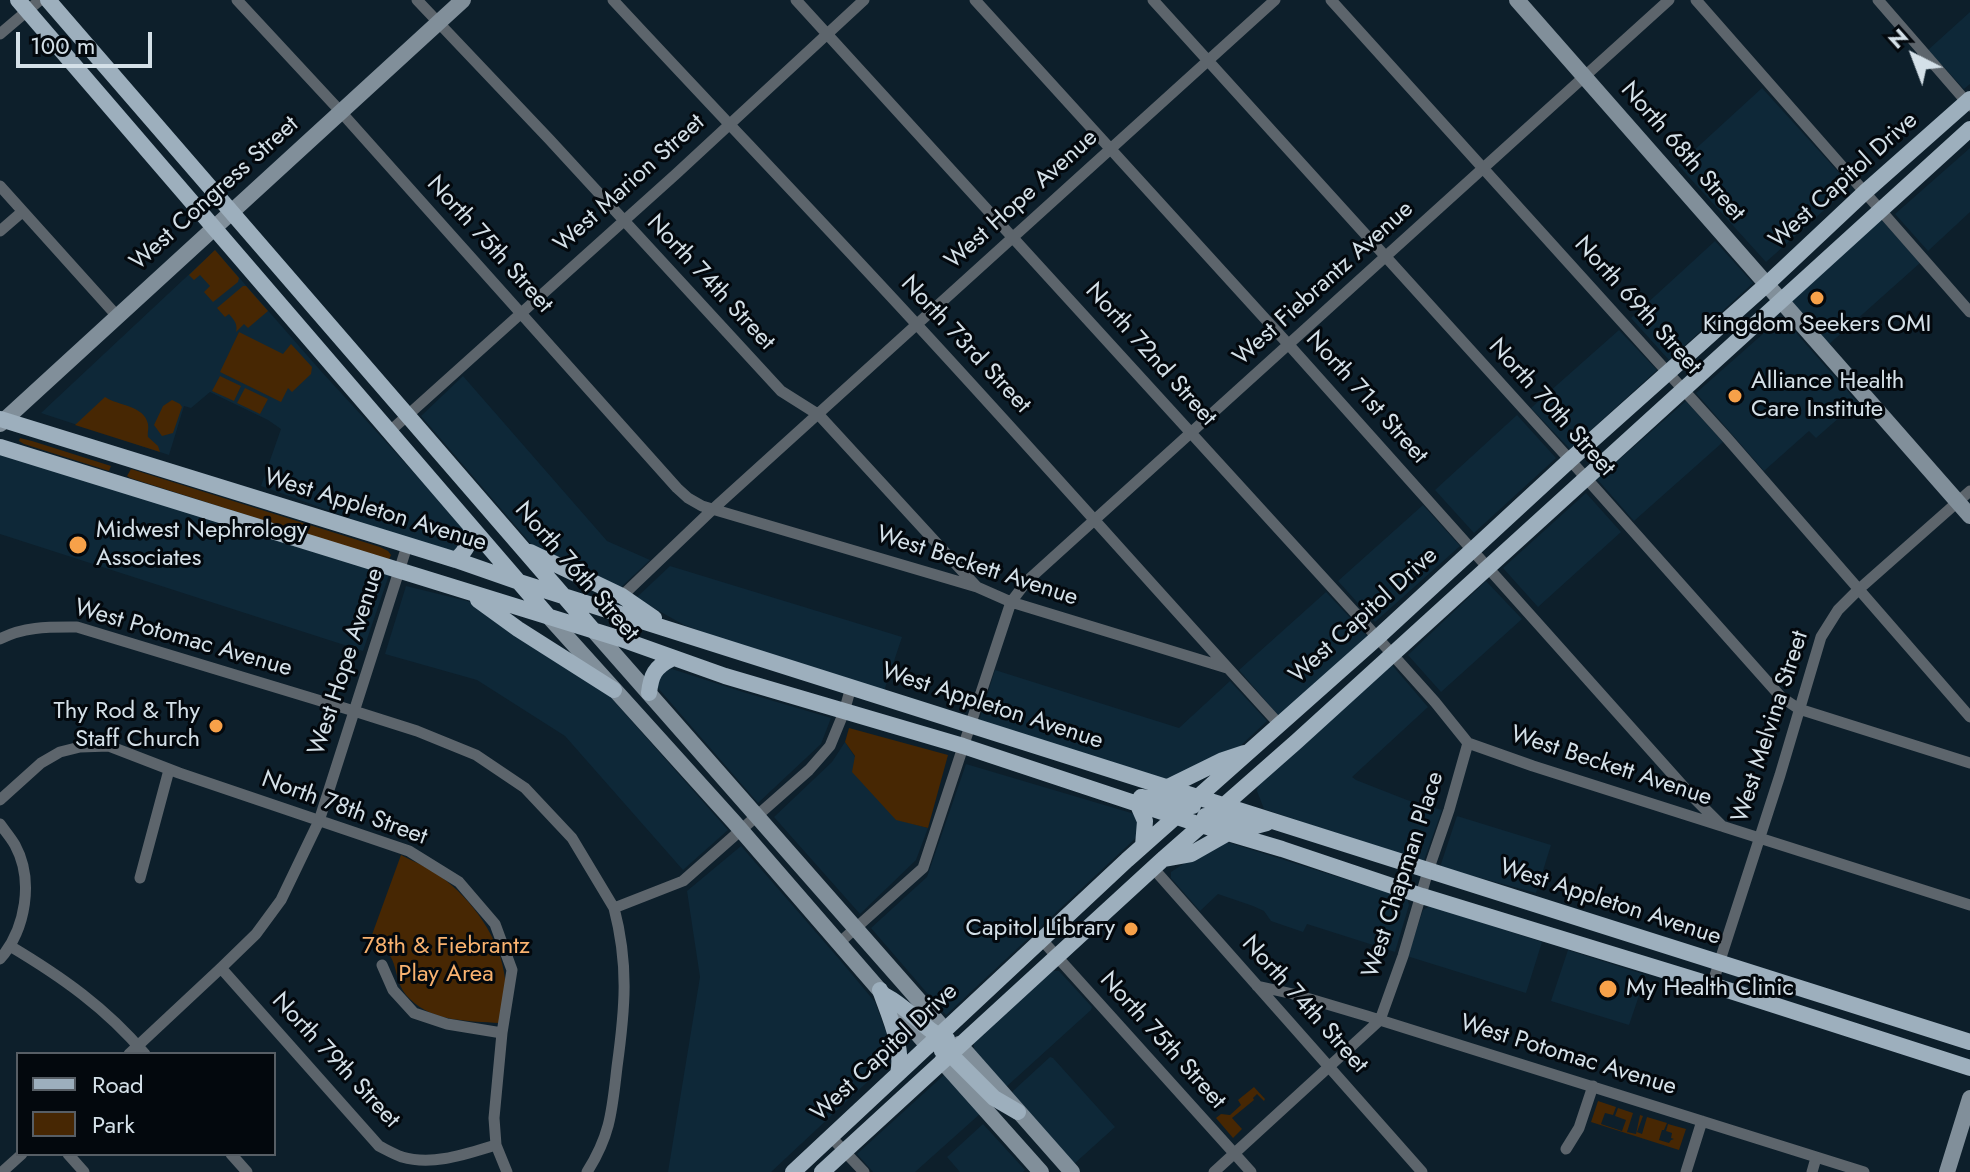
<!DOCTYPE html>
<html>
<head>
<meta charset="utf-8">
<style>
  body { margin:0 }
  #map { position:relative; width:1970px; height:1172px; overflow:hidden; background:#0d1f2b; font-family:Jost,sans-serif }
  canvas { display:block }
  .legend { position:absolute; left:16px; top:1052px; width:260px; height:104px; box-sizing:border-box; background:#03080d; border:2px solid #575e65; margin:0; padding:10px 14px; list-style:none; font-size:24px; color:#d4e0e8 }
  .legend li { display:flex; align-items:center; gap:16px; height:40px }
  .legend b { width:40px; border:2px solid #575e65 }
  .north { position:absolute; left:1874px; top:16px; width:80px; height:80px; -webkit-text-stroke:6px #03080d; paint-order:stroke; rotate:318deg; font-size:22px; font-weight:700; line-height:32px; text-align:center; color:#d4e0e8 }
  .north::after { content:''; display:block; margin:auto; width:28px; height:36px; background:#d4e0e8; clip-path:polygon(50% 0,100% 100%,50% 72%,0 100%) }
  .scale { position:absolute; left:16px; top:32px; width:136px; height:36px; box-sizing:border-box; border:4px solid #d4e0e8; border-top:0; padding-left:10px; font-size:24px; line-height:28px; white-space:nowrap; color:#d4e0e8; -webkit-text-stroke:6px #03080d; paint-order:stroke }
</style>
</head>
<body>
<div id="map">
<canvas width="1970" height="1172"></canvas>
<ul class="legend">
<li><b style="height:10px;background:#9dafbd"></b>Road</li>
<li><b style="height:22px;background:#472703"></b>Park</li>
</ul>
<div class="north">N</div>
<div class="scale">100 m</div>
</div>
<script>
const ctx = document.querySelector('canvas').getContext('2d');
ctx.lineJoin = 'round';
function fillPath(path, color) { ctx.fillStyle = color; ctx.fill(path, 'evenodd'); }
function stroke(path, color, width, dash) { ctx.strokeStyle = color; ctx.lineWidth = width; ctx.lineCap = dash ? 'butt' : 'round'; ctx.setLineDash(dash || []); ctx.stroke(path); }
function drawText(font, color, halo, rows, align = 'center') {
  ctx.font = font + ' Jost,sans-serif'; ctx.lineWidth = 6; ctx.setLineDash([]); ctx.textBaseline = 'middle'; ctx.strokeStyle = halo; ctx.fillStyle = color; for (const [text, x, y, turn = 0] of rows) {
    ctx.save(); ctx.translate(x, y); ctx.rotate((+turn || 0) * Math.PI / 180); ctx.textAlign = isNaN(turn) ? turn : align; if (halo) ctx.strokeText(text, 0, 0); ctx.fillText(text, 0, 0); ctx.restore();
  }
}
fillPath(new Path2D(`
  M1970,12v72l-6,5 -36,-39z
  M1762,88l89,98 -85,76 -88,-97z
  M1970,148v64l-42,39 -33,-37z
  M1880,218l40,45 -93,83 -40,-44z
  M1715,241l38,42 -84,77 -38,-42z
  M215,250l105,120 141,154 4,6 -7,20 -11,3 -186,-67 20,-57 -13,-9 -58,-28 -19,16 -7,-2 -15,49 -128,-42z
  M1782,317l75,85 -41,36 -7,-7 -45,40 -68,-78z
  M1619,330l38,40 -87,79 -39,-41z
  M463,376l144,165 43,19 -31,29 -86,-43 -112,-130z
  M1686,401l37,41 -89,79 -37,-42z
  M1517,415l39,43 -82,75 -39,-43z
  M0,447l390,125 -27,79 -363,-117z
  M1586,493l35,39 -83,75 -35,-39z
  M1423,505l37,41 -85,76 -37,-41z
  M670,566l232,71 -18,54 -128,-39 -72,-27 -48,-27z
  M1486,581l36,38 -81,73 -33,-37z
  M406,586l65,16 136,91 121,137 -45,40 -118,-134 -88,-56 -92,-26z
  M1326,592l42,45 -90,78 -39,-45z
  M1391,664l37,43 -76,70 4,3 51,20 35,10 -19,53 -159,-54 -7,-18 1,-8z
  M672,669l71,23 88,26 -10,26 -63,59 -100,-115 -2,-8 5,-9z
  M995,670l184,58 51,-47 37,40 -30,28 -64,33 -194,-61z
  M845,742l51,77 32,9 -12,32 -56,54 -86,-97 58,-55z
  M966,764l172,51 2,19 -194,181 -75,-87 56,-51z
  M1457,816l94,29 -15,48 -96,-26z
  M1218,841h6l181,57 3,3 1,4 -14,47 -88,-28 -4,8 -32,-11 -7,-10 -11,-5 -35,-12 -18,17 -29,-33v-6z
  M741,846l99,114 35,42 20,54 -124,116h-103l32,-195 -13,-86z
  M1430,906l112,36 -16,51 -116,-36 -2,-2 15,-45z
  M1568,950l78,25 -17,50 -78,-24z
  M1053,971h6l33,36 -1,3 -85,77 -32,-37v-7z
  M1050,1057l3,1 62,69 -41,37 -62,-70 1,-3z
  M945,1074l36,39 -66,59h-42l-16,-18z
  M983,1124l42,46 -2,2h-63l-13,-15z`), '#0e2838');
fillPath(new Path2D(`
  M215,250l24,28 -1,4 -25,20 -9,-10 6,-6 -10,-11 -6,5 -5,-5z
  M243,286h3l22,25 -20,17 -4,-4 -8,8c2,-8 -2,-12 -7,-18l-4,3 -8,-9z
  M239,332l44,22 8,-10 21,23 -1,7 -19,18 -4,-4 -7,14 -61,-30z
  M220,376l21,10 -7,15 -22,-10z
  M245,388l23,11 -8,15 -23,-11z
  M105,397c13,9 39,8 43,27 1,5 -1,9 0,13l10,9 2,6 -85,-27z
  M172,400l8,4 2,3 -9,26 -11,3 -8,-11 9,-19z
  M20,438l12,3 79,25 -2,5 -85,-27 -5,-3z
  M131,469l249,78 8,4 3,4 -2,5 -259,-82 -3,-2z
  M849,728l99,27 -20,73 -32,-8 -44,-48 3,-16 -10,-14z
  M401,855c13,7 27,12 39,21 32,23 61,63 65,103 1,14 -4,30 -6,44 -28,-2 -67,-1 -89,-24 -23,-23 -4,-45 -41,-56z
  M1254,1087l11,12 -1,2 -7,-7 -4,4 1,2 -22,18 10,11 -9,9 -17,-20 5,-4 9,1 11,-10 -3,-5z
  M1598,1101l18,6 -3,8 -8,-2 -4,11 21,7 4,-11 -11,-4 3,-8 15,5 -6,19 9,2 4,-19 3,1 -6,16 5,2 5,-17 20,6 -3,7h-2l-3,10 10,3 2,-3 3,-1 -3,-1 1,-5 -6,-2 2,-7 18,5 -7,21 -88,-28z`), '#472703');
stroke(new Path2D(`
  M237,0l104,112 336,376 11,10 14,8 275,81 34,15 216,66
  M417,0l132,139 232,252 38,24 157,171
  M613,0c102,110 206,218 307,328 121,131 239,265 359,396
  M796,0l562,616 77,86 33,41
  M975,0l314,345 402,450 31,31
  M1153,0l417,460 211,237 18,12 171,54
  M1331,0l396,438 243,279
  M1696,0l274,312
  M1878,0l92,106
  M0,34l40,-34
  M0,186l117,130
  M0,231l22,-19
  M389,432l287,-258 188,-174
  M622,596l91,-87 562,-509
  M0,639c24,-13 51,-12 77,-12l277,84 63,20 59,24 49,33 47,50 42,70
  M1468,743l65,23 437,139
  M0,800l41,-37 19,-11 20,-5 29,-1 70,27 230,78 50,31 36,42 17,46 -10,63 -8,85 2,27 11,27
  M0,824c5,7 11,14 15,21 19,35 11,84 -15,114
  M1153,868l269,304
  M140,878l29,-108
  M1042,940l209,232
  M839,943l84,-75 88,-266 16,-21 642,-581
  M10,946c52,31 96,62 135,108
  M382,965l11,25 21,23 33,11 55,9
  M221,968l158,178c8,4 15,8 23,11 31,9 64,-3 94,-12
  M1712,985l68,-210 41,-138 17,-27 20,-20 112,-99
  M1257,986l36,8 74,22 497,156
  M129,1054l92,-86 35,-34 25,-34 38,-79 88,-275
  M831,1137l33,35
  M1566,1149l13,-21 14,-42
  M68,1154l16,18
  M231,1154l16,18
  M2,1172l20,-18
  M587,1172c24,-38 25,-62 30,-105 8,-58 12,-102 -3,-159l69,-27 126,-111 21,-24 14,-34 7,-25
  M1214,1172l166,-152 23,-64 25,-85 21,-61 19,-67
  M1686,1172l16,-51
  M1812,1172l4,-14`), '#5d656c', 11);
stroke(new Path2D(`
  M1517,0l453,516
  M0,424l463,-424
  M549,617l185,205 194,224
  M594,631l351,399
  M959,1044l113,128
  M942,1061l99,111
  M1947,1172l23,-74`), '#818f9a', 16);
stroke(new Path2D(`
  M18,0l531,617
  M48,0l546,631
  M0,419l456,141 63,22 1451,460
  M0,447l621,192 104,37 238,70 238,79 81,24 140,47 290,89 258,83
  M530,552l92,44 32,22
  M456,560c10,-9 16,-19 15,-33
  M478,600l40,29 96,61
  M649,693c2,-18 6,-26 22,-34
  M1166,788l57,-28 21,-7
  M1141,797l52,9
  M1138,805l7,16 -2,25
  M1205,816l47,11 15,-4
  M1163,859l28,-5 37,-21
  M880,990c9,26 24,57 18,84
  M886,996c23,12 39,35 61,43
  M942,1051l8,3 44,44 24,14
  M793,1172l334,-312 250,-222 193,-178 196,-175 99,-93 105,-93
  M822,1172l340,-312 134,-118 674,-613`), '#9dafbd', 16);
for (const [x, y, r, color] of [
  [1817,298,8,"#f7a149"],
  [1735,396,8,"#f7a149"],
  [78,545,10,"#f7a149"],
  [216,726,8,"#f7a149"],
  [1131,929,8,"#f7a149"],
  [1608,989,10,"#f7a149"]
]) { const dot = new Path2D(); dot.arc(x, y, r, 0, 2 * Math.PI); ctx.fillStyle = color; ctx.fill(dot); stroke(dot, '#03080d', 3); }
drawText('24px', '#d4e0e8', '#03080d', [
  ["North 68th Street",1682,152,49],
  ["West Capitol Drive",1844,181,-42],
  ["West Marion Street",630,184,-42],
  ["West Congress Street",215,194,-42],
  ["West Hope Avenue",1022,200,-42],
  ["North 75th Street",489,245,48],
  ["North 74th Street",710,283,47],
  ["West Fiebrantz Avenue",1324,284,-42],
  ["North 69th Street",1637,306,48],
  ["North 73rd Street",965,345,47],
  ["North 72nd Street",1150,355,48],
  ["North 71st Street",1366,398,48],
  ["North 70th Street",1551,408,48],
  ["West Appleton Avenue",375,511,17],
  ["West Beckett Avenue",977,567,18],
  ["North 76th Street",576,572,49],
  ["West Capitol Drive",1364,616,-42],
  ["West Potomac Avenue",183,639,16],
  ["West Hope Avenue",347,662,-72],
  ["West Appleton Avenue",992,707,18],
  ["West Melvina Street",1771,727,-72],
  ["West Beckett Avenue",1611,767,18],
  ["North 78th Street",344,809,20],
  ["West Chapman Place",1404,875,-72],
  ["West Appleton Avenue",1610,903,18],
  ["North 74th Street",1304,1005,48],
  ["North 75th Street",1162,1041,48],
  ["West Capitol Drive",885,1053,-43],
  ["West Potomac Avenue",1568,1056,17],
  ["North 79th Street",335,1061,47]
]);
drawText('24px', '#d4e0e8', '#03080d', [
  ["Kingdom Seekers OMI",1817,325,"center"],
  ["Alliance Health",1751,382],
  ["Care Institute",1751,410],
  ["Midwest Nephrology",96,531],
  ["Associates",96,559],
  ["Thy Rod & Thy",200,712,"right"],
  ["Staff Church",200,740,"right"],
  ["Capitol Library",1115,929,"right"],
  ["My Health Clinic",1626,989]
], 'left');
drawText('24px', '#f9b26f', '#03080d', [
  ["78th & Fiebrantz",446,947],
  ["Play Area",446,975]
]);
</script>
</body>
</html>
